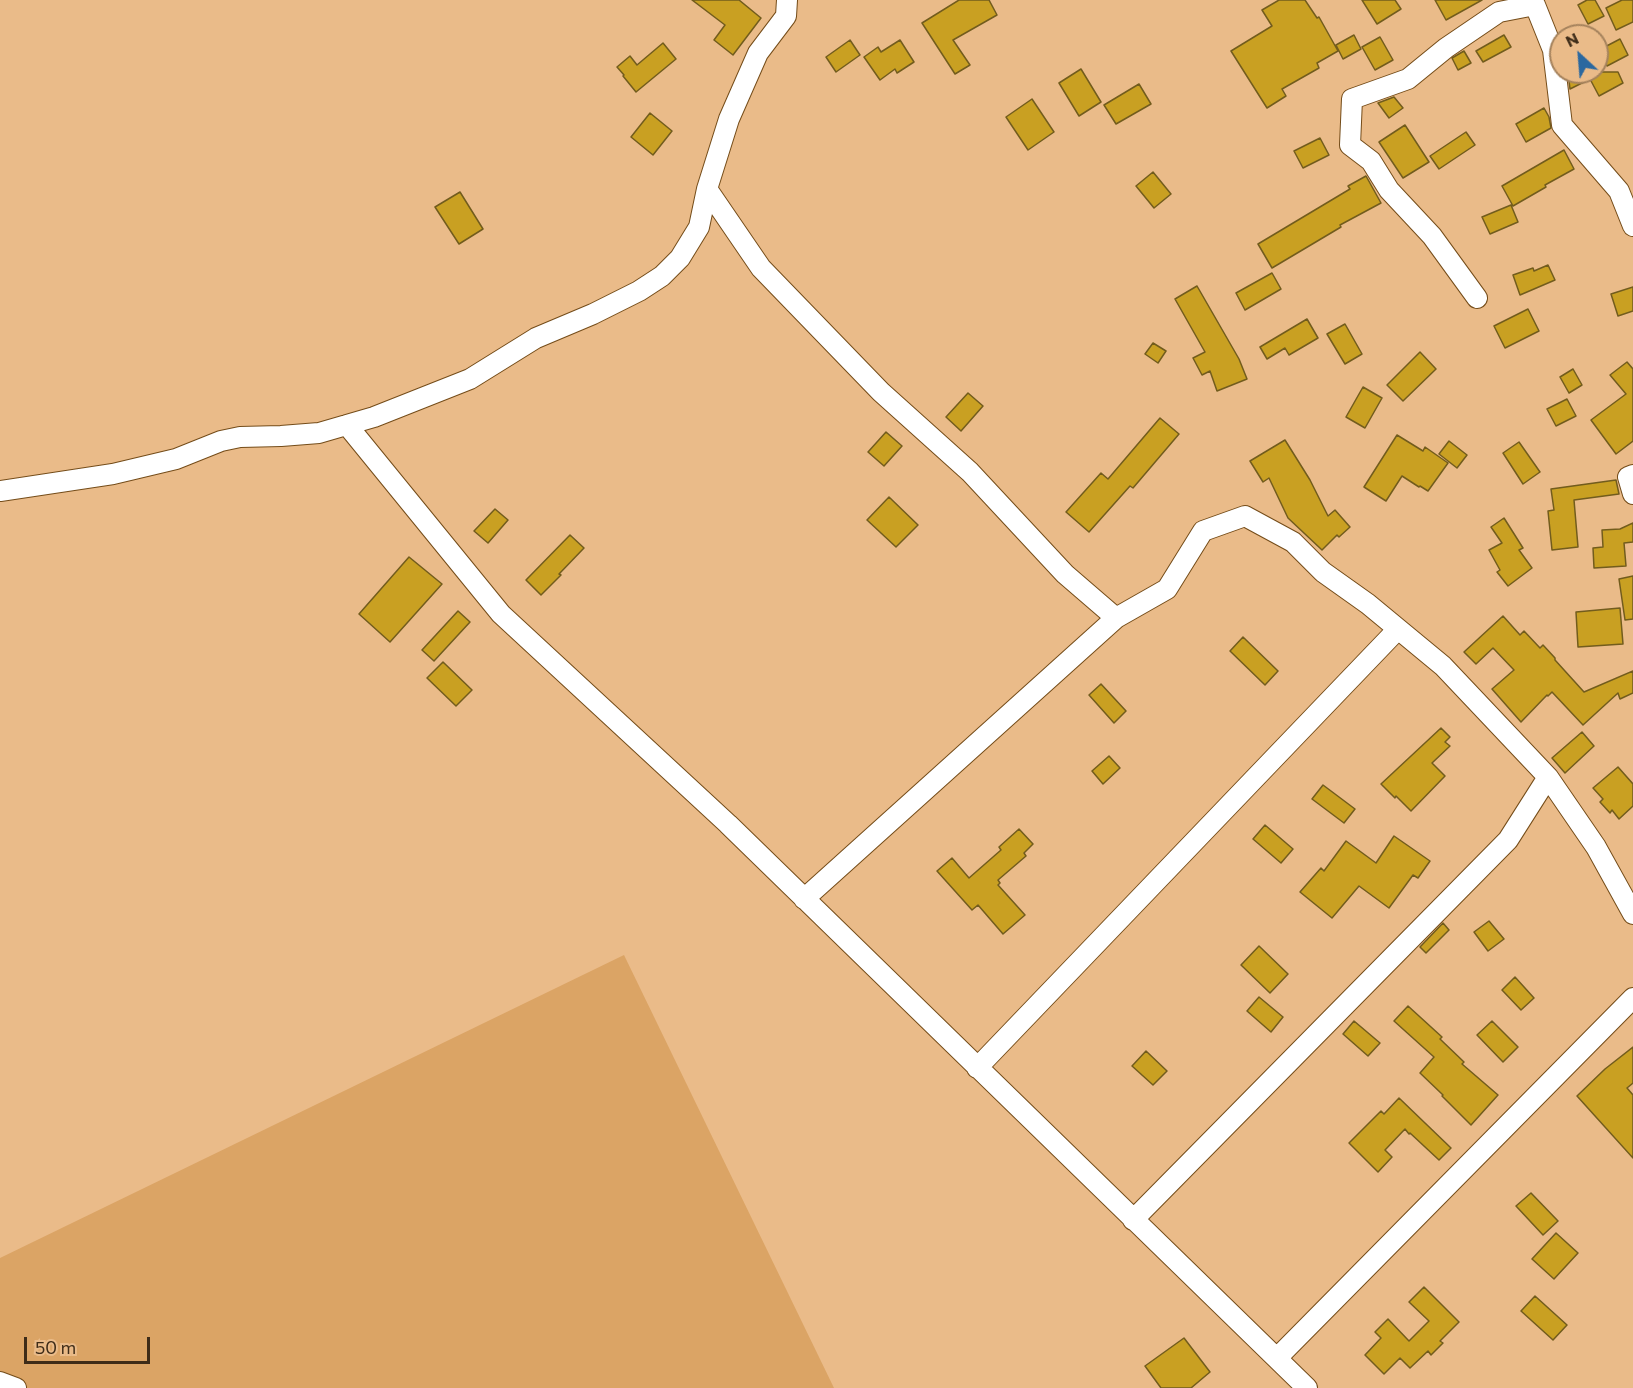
<!DOCTYPE html>
<html>
<head>
<meta charset="utf-8">
<style>
  body { margin:0 }
  #map { position:relative; width:1633px; height:1388px; overflow:hidden; background:#eabb89; font-family:Commissioner,sans-serif }
  canvas { display:block }
  .north { position:absolute; left:1549px; top:24px; width:60px; height:60px; box-sizing:border-box; background:#eabb89; border:2px solid #a5825c; border-radius:50%; rotate:334deg; font-size:16px; font-weight:700; line-height:24px; text-align:center; color:#3e2c18 }
  .north::after { content:''; display:block; margin:auto; width:21px; height:27px; background:#2b689f; clip-path:polygon(50% 0,100% 100%,50% 72%,0 100%) }
  .scale { position:absolute; left:24px; top:1337px; width:126px; height:27px; box-sizing:border-box; border:3px solid #3e2c18; border-top:0; padding-left:8px; font-size:18px; line-height:21px; white-space:nowrap; color:#3e2c18; -webkit-text-stroke:4px #eabb89; paint-order:stroke }
</style>
</head>
<body>
<div id="map">
<canvas width="1633" height="1388"></canvas>
<div class="north">N</div>
<div class="scale">50 m</div>
</div>
<script>
const ctx = document.querySelector('canvas').getContext('2d');
ctx.lineJoin = 'round';
function fillPath(path, color) { ctx.fillStyle = color; ctx.fill(path, 'evenodd'); }
function stroke(path, color, width, dash) { ctx.strokeStyle = color; ctx.lineWidth = width; ctx.lineCap = dash ? 'butt' : 'round'; ctx.setLineDash(dash || []); ctx.stroke(path); }
fillPath(new Path2D(`
  M624,955l210,433h-834v-130z`), '#dba465');
const building = new Path2D(`
  M692,0h47l22,18 -28,37 -19,-15 11,-15z
  M959,0h30l8,15 -44,25 17,25 -15,9 -33,-51z
  M1279,0h26l12,18 2,-1 19,34 -21,12 2,5 -37,21 4,7 -19,12 -36,-57 41,-25 -10,-16z
  M1362,0h33l6,9 -24,15z
  M1435,0h47l-36,20z
  M1587,0h8l9,16 -16,8 -10,-19z
  M1622,0h11v22l-17,8 -10,-22z
  M1354,35l7,14 -18,10 -7,-14z
  M1504,35l7,12 -28,15 -7,-11z
  M1380,37l13,23 -18,10 -13,-23z
  M1620,39l8,16 -21,11 -8,-16z
  M850,40l10,15 -24,17 -10,-15z
  M900,40l14,22 -17,11 -2,-4 -15,11 -16,-23 14,-10 3,5z
  M663,43l13,16 -40,33 -13,-16 1,-1 -7,-8 13,-11 7,9z
  M1464,51l7,12 -13,7 -6,-12z
  M1081,69l20,33 -22,14 -20,-33z
  M1568,72h50l5,11 -24,13 -9,-17 -20,10z
  M1139,84l12,20 -35,20 -12,-19z
  M1394,97l9,11 -14,10 -11,-15z
  M1032,99l22,33 -26,18 -22,-33z
  M1544,108l5,9 2,11 -25,14 -10,-18z
  M650,113l22,18 -19,24 -22,-18z
  M1405,125l24,37 -26,16 -24,-36z
  M1466,132l9,13 -36,24 -9,-13z
  M1320,138l9,17 -26,13 -9,-17z
  M1564,150l10,19 -29,16 1,2 -33,19 -11,-20z
  M1153,172l18,22 -17,14 -18,-22z
  M1366,176l15,27 -41,22 1,2 -69,41 -14,-24 92,-55 -2,-3z
  M460,192l23,37 -24,15 -24,-37z
  M1511,205l7,17 -28,12 -8,-17z
  M1548,265l7,15 -35,15 -7,-20 20,-7 1,3z
  M1272,273l9,16 -36,21 -9,-17z
  M1197,286l42,73 8,20 -30,12 -7,-20 -8,4 -9,-17 12,-6 -30,-53z
  M1633,287v24l-15,5 -7,-22z
  M1528,309l11,22 -34,17 -11,-22z
  M1307,319l11,19 -29,17 -4,-7 -18,11 -7,-12z
  M1345,324l17,30 -17,10 -18,-30z
  M1153,343l13,8 -8,12 -13,-9z
  M1420,352l16,17 -33,32 -16,-16z
  M1627,362l6,7v72l-17,13 -25,-34 35,-26 -16,-19z
  M1573,369l9,16 -13,8 -9,-16z
  M1363,387l19,11 -17,30 -19,-11z
  M968,393l15,13 -22,25 -15,-14z
  M1567,399l9,17 -20,10 -9,-17z
  M1160,418l19,16 -46,54 -3,-2 -41,46 -23,-20 35,-39 7,6z
  M886,432l16,14 -18,20 -16,-14z
  M1397,435l26,16 2,-4 23,16 -20,28 -8,-5 -1,1 -17,-11 -16,25 -22,-14z
  M1285,440l25,40 18,36 7,-6 15,17 -11,10 -2,-2 -15,15 -34,-32 -19,-40 -6,4 -13,-21z
  M1449,441l18,14 -10,13 -18,-14z
  M1519,442l21,30 -17,12 -20,-31z
  M1616,480l3,14 -45,6 4,47 -26,3 -4,-39 6,-1 -3,-21z
  M889,497l29,28 -22,22 -29,-27z
  M495,509l13,11 -20,23 -14,-12z
  M1504,518l19,30 -4,2 13,18 -24,18 -11,-14 3,-2 -11,-20 13,-7 -11,-16z
  M1633,523v19l-9,1 2,23 -32,2 -1,-20 10,-1 -1,-17 18,-1z
  M570,535l14,13 -25,26 2,1 -20,20 -15,-15z
  M409,557l33,27 -52,58 -31,-28z
  M1633,576v43l-8,1 -6,-41z
  M1620,608l3,36 -45,3 -2,-35z
  M458,611l12,11 -36,39 -12,-11z
  M1503,616l17,19 4,-4 16,17 3,-3 12,13v2l29,32 49,-21v22l-13,6 -2,-6 -35,32 -31,-33 -4,4 -1,-1 -26,27 -29,-33 22,-19 -21,-22 -17,16 -12,-12z
  M1243,637l35,34 -13,14 -35,-34z
  M443,662l29,28 -16,16 -29,-28z
  M1101,684l25,27 -12,12 -25,-28z
  M1441,728l9,9 -5,5 5,4 -18,17 13,13 -34,35 -15,-15 -1,2 -14,-14z
  M1582,732l12,14 -29,27 -13,-15z
  M1109,756l11,12 -17,16 -11,-13z
  M1618,767l15,17v22l-14,13 -7,-9 -2,3 -10,-11 3,-3 -10,-11z
  M1323,785l32,24 -11,14 -32,-24z
  M1265,825l28,24 -12,14 -28,-24z
  M1019,829l14,15 -9,9 2,3 -28,24 2,3 -2,2 27,30 -22,19 -25,-29 -6,5 -35,-39 15,-13 17,20 32,-28 -2,-3z
  M1394,836l36,25 -12,17 -5,-3 -24,33 -30,-22 -27,32 -32,-26 21,-24 3,3 22,-30 30,22z
  M1489,921l15,18 -16,12 -14,-19z
  M1443,923l6,7 -23,23 -6,-6z
  M1259,946l29,28 -18,19 -29,-28z
  M1515,977l19,21 -13,12 -19,-20z
  M1259,997l24,20 -12,15 -24,-21z
  M1408,1006l34,31 -2,2 24,23 -2,2 36,31 -27,30 -29,-29 1,-1 -23,-22 14,-16 -40,-36z
  M1354,1021l26,22 -12,13 -25,-22z
  M1492,1021l26,26 -15,15 -26,-27z
  M1633,1047v36l-6,5 6,7v63l-56,-62 28,-27z
  M1146,1051l21,20 -14,14 -21,-19z
  M1399,1098l52,50 -12,12 -29,-27 -1,1 -4,-5 -20,21 7,7 -14,15 -29,-29 32,-32 3,3z
  M1531,1193l27,28 -15,14 -27,-29z
  M1556,1233l22,20 -24,26 -22,-20z
  M1424,1287l35,35 -19,19 3,2 -12,12 -3,-4 -18,17 -10,-10 -16,16 -19,-19 16,-17 -6,-6 13,-13 21,22 20,-20 -20,-19z
  M1535,1296l32,29 -14,15 -32,-29z
  M1184,1338l26,34 -19,16h-30l-16,-22z`);
fillPath(building, '#c9a022');
stroke(building, '#725c1d', 1.5);
const street = new Path2D(`
  M707,189l54,79 120,124 89,80 95,102 51,44 51,-29 36,-58 42,-15 48,26 30,30 45,32 75,62 105,111 48,70 37,67
  M1477,298l-45,-62 -43,-46 -18,-29 -21,-16 2,-46 56,-20 38,-31 53,-36 36,-7 18,45 9,75 57,66 14,35
  M347,425l154,189 227,210 579,564
  M1633,475l-5,2 5,17
  M0,491l113,-17 63,-15 45,-18 19,-4 41,-1 38,-3 55,-16 96,-38 66,-41 57,-24 46,-23 23,-15 18,-18 19,-31 8,-38 22,-70 29,-66 28,-37 1,-16
  M804,899l312,-281
  M977,1068l421,-439
  M1133,1220l375,-380 40,-63
  M1277,1358l356,-360
  M0,1382l16,6`);
stroke(street, '#744c19', 22);
stroke(street, '#fff', 20);
</script>
</body>
</html>
